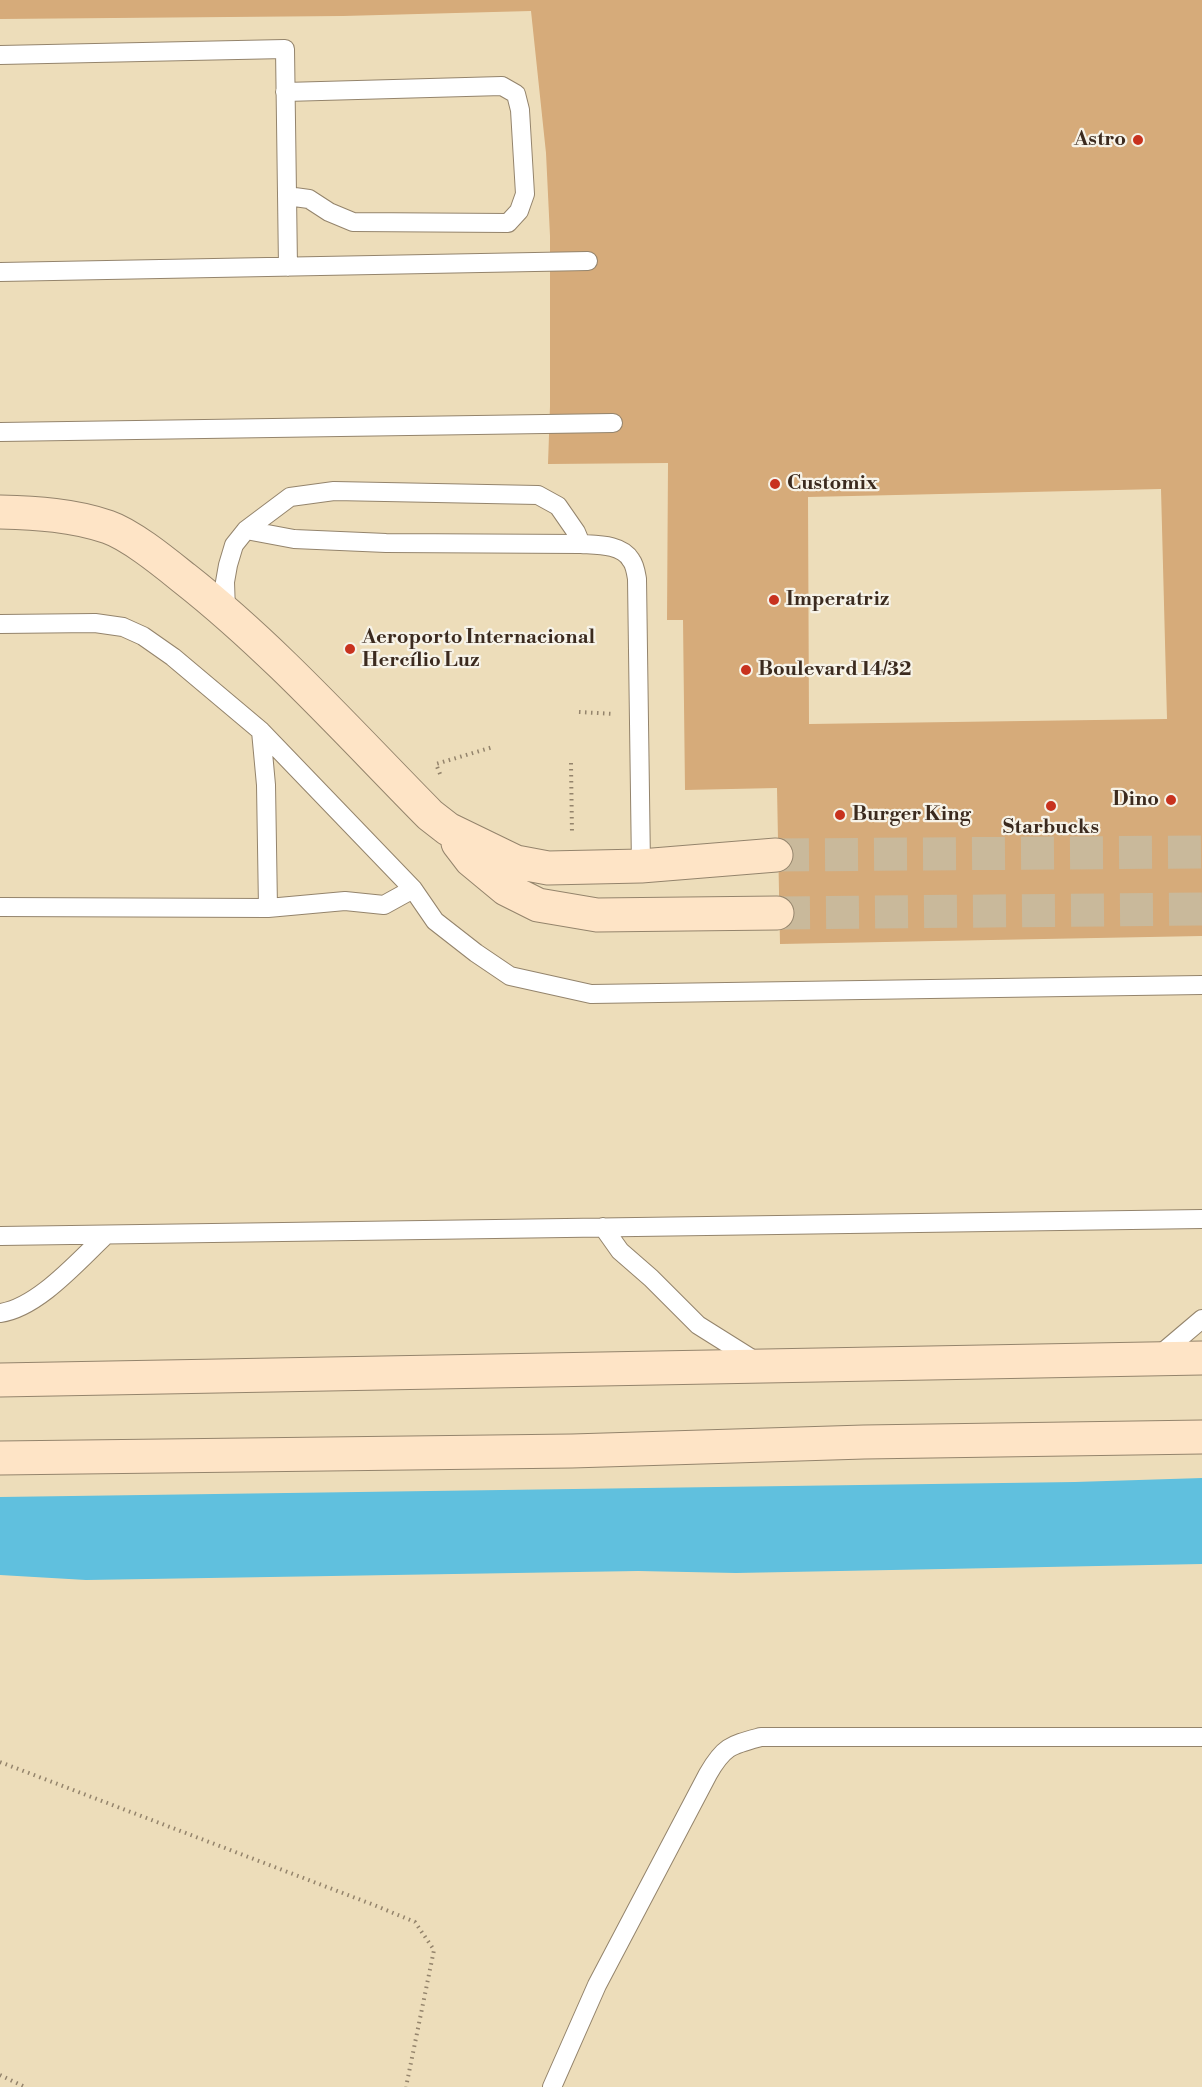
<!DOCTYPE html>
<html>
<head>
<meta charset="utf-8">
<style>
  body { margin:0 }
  canvas { display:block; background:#edddba }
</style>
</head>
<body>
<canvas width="1202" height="2087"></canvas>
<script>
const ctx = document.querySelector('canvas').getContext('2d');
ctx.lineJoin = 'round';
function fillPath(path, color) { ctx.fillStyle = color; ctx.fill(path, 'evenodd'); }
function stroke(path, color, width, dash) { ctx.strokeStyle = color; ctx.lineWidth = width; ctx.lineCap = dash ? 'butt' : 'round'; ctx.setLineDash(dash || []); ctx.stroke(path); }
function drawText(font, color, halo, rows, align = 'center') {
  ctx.font = font + ' "Libre Bodoni",serif'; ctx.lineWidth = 4.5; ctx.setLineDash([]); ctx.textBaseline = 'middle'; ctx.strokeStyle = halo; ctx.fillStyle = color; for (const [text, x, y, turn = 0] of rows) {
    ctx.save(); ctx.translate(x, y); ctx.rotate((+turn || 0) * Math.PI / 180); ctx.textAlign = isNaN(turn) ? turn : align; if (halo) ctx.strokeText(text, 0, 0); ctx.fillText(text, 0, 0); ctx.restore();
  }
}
fillPath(new Path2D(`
  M1202,1478v86l-466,9 -98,-2 -552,9 -86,-5v-78l1075,-15z`), '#60c0de');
fillPath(new Path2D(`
  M0,0h1202v936l-422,8 -3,-156 -92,2 -2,-170h-16l1,-157 -120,1 2,-58v-170l-4,-83 -15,-142 -188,5 -343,3zM1161,489l6,230 -358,5 -1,-227z`), '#d6ab7a');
stroke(new Path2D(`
  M776,855l426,-3
  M777,913l425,-4`), '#c9b99b', 33, [33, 16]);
const service = new Path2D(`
  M0,55l285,-6 3,218
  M285,92l217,-6 14,8 4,16 5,84 -6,17 -11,12 -155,-1 -24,-10 -20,-13 -22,-3
  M0,272l588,-11
  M0,432l613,-9
  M246,530l48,9 92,4 195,1c16,1 41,0 50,16 4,5 5,13 6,19l4,287
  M226,611l-1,-29 3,-17 6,-20 12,-15 44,-33 44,-6 204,4 20,11 18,26 5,12
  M0,624l95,-1 28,4 20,9 30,21 88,74 152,158 22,32 41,32 34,23 81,18 611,-9
  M261,731l5,54 2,123
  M0,907l268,1 77,-7 39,4 29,-16
  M603,1227l17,24 31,27 47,47 59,37
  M0,1236l1202,-17
  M0,1313c38,-5 79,-53 106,-78
  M1156,1358l46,-39
  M552,2087l45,-102 111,-211c16,-28 23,-29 53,-37h441`);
const secondary = new Path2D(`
  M0,512c37,1 73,3 108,15 23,8 56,35 76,51 89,70 166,156 246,237l18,14 68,33 32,6 93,-2 135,-11
  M458,843l13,17 35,29 32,16 59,10 180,-2
  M0,1380l1202,-22
  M0,1458l572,-7 292,-9 338,-5`);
stroke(service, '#94846c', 20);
stroke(secondary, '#94846c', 35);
stroke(new Path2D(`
  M579,712l35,2
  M571,763l1,71
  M440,774l-4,-10 57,-17
  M0,1762l374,143 41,17 19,28 -28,137
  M0,2075l25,12`), '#94846c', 4, [1.5, 4.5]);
stroke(service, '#fff', 18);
stroke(secondary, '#fee4c6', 33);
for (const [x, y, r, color] of [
  [1138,140,6,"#c8321e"],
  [775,484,6,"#c8321e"],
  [774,600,6,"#c8321e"],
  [350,649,6,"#c8321e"],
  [746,670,6,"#c8321e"],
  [1171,800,6,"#c8321e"],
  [1051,806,6,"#c8321e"],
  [840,815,6,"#c8321e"]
]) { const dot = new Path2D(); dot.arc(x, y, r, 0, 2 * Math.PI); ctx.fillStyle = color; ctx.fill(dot); stroke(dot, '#f7f3e8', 2); }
drawText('bold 20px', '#3b2a1e', '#f7f3e8', [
  ["Astro",1126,140,"right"],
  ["Customix",787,484],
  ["Imperatriz",786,600],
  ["Aeroporto Internacional",362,638],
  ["Hercílio Luz",362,661],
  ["Boulevard 14/32",758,670],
  ["Dino",1159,800,"right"],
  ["Burger King",852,815],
  ["Starbucks",1051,828,"center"]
], 'left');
</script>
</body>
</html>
